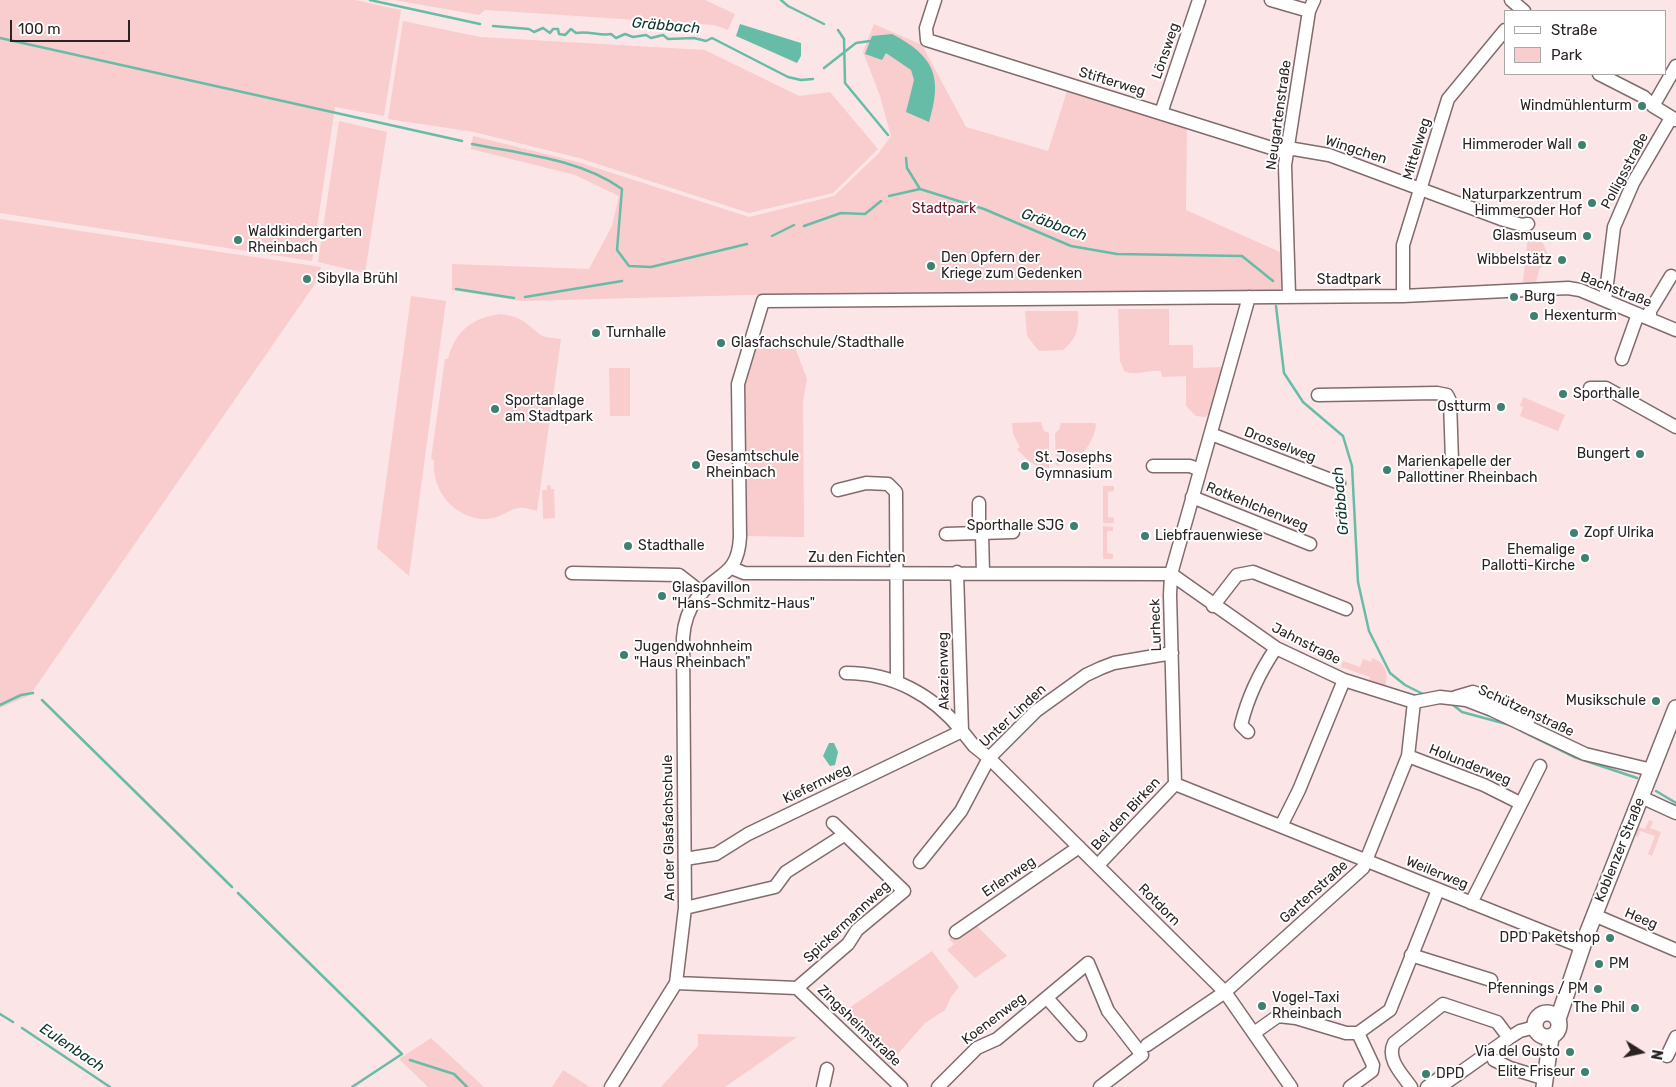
<!DOCTYPE html>
<html>
<head>
<meta charset="utf-8">
<style>
  body { margin:0 }
  #map { position:relative; width:1676px; height:1087px; overflow:hidden; background:#fce5e6; font-family:Rubik,sans-serif }
  canvas { display:block }
  .legend { position:absolute; left:1504px; top:10px; width:162px; height:65px; box-sizing:border-box; background:#fff; border:1px solid #aaa7a7; margin:0; padding:6px 9px; list-style:none; font-size:15px; color:#2b2323 }
  .legend li { display:flex; align-items:center; gap:10px; height:25px }
  .legend b { width:25px; border:1px solid #aaa7a7 }
  .north { position:absolute; left:1616px; top:1027px; width:50px; height:50px; -webkit-text-stroke:4px #fff; paint-order:stroke; rotate:100deg; font-size:14px; font-weight:700; line-height:20px; text-align:center; color:#2b2323 }
  .north::after { content:''; display:block; margin:auto; width:18px; height:22px; background:#2b2323; clip-path:polygon(50% 0,100% 100%,50% 72%,0 100%) }
  .scale { position:absolute; left:10px; top:20px; width:120px; height:22px; box-sizing:border-box; border:2px solid #2b2323; border-top:0; padding-left:6px; font-size:15px; line-height:18px; white-space:nowrap; color:#2b2323; -webkit-text-stroke:4px #fff; paint-order:stroke }
</style>
</head>
<body>
<div id="map">
<canvas width="1676" height="1087"></canvas>
<ul class="legend">
<li><b style="height:6px;background:#fff"></b>Straße</li>
<li><b style="height:14px;background:#f9ccce"></b>Park</li>
</ul>
<div class="north">N</div>
<div class="scale">100 m</div>
</div>
<script>
const ctx = document.querySelector('canvas').getContext('2d');
ctx.lineJoin = 'round';
function fillPath(path, color) { ctx.fillStyle = color; ctx.fill(path, 'evenodd'); }
function stroke(path, color, width, dash) { ctx.strokeStyle = color; ctx.lineWidth = width; ctx.lineCap = dash ? 'butt' : 'round'; ctx.setLineDash(dash || []); ctx.stroke(path); }
function drawText(font, color, halo, rows, align = 'center') {
  ctx.font = font + ' Rubik,sans-serif'; ctx.lineWidth = 4; ctx.setLineDash([]); ctx.textBaseline = 'middle'; ctx.strokeStyle = halo; ctx.fillStyle = color; for (const [text, x, y, turn = 0] of rows) {
    ctx.save(); ctx.translate(x, y); ctx.rotate((+turn || 0) * Math.PI / 180); ctx.textAlign = isNaN(turn) ? turn : align; if (halo) ctx.strokeText(text, 0, 0); ctx.fillText(text, 0, 0); ctx.restore();
  }
}
fillPath(new Path2D(`
  M0,0h355l46,10 -17,106 -49,-9 -23,154 -312,-48z
  M394,0h311l30,14 -7,16 -14,-5 -229,-15 -6,5z
  M403,21l77,16 225,13 94,46 31,-4 48,57 -45,44 -84,20 -170,-55 -105,-26 -86,-13z
  M874,24l48,21 44,82 82,24 20,-63 119,39 -1,83 94,42 2,35 -4,4 -530,4 -227,6 -69,-11v-26l137,5 23,-43 7,-30 -44,-21 -104,-26 2,-13 105,26 171,55 85,-21 44,-42 13,-18 -11,-40 -17,-44z
  M339,121l48,11 -22,141 -47,-11z
  M0,219l321,48 -4,14 -287,414 -30,13z
  M1528,236l15,7 6,14 -10,13 -3,13 -13,-1z
  M411,296l35,5 -37,275 -32,-28z
  M1118,309h51v36h24v23l30,-1 -13,46 -5,4 -9,-1 -10,-10v-30l-24,1 -1,-6c-13,-2 -26,6 -37,0l-4,-10z
  M1025,311h53c1,18 -1,27 -15,39l-24,1 -12,-15z
  M501,314c25,4 23,9 40,21 4,3 14,3 20,4l-24,172c-5,-1 -13,-4 -19,-3 -9,1 -18,11 -32,11 -32,0 -55,-29 -52,-59l-3,-1 14,-100h3c6,-27 25,-42 53,-45z
  M754,347h41l12,32 -4,22 1,136 -58,-1 -2,-154z
  M609,368h21v48h-20z
  M1523,397l42,18 -7,16 -38,-15 3,-9 -3,-1z
  M1041,422l3,9 5,2v35c-15,-1 -22,-8 -32,-19l3,-2 -7,-13 -1,-11z
  M1061,423h34l1,3c-4,21 -18,37 -40,39l-1,-32 4,-3z
  M547,485h3l1,4h3l1,29 -12,1 -1,-29h5z
  M1103,486h11v5l-6,1v25l6,1v5h-11z
  M1103,526l10,1v4h-6v22l6,1v5h-10z
  M1372,658c14,5 17,16 13,29l-16,-6 1,-4 -29,-10 2,-6 17,6 3,-8 8,3z
  M1649,820l4,2 -3,6 11,4 -9,24 -4,-2 7,-18 -15,-5 -2,6 -3,-2 3,-8 7,2z
  M973,922l34,34 -32,22 -28,-28 7,-6 -5,-5z
  M932,951l27,36 -8,10 -6,13 -20,13 -36,41 -31,-31 4,-3 -10,-11 -3,5 -10,-9z
  M698,1034l99,3 -72,50h-64l37,-41z
  M431,1038l53,49h-56l-29,-28z
  M563,1070l27,17h-38z`), '#f9ccce');
fillPath(new Path2D(`
  M740,24l61,19v13l-4,7 -61,-27z
  M892,34c42,22 51,42 37,88l-23,-10 8,-32 -3,-10 -25,-17 -4,7 -17,-6 7,-18z
  M829,743h5l4,9 -3,13 -5,1 -7,-10z`), '#67bca7');
stroke(new Path2D(`
  M370,0l110,24
  M781,0l7,6 36,18
  M493,26l36,3 5,3 9,-4 7,5 3,-4h5l1,5 6,1 6,-6 5,4c14,-2 23,3 35,1l5,4 9,-4 8,3 13,-2 5,3 12,-3 5,4 26,-1 12,3 6,-3 76,39 13,3 12,-1
  M838,30l6,9 1,44 43,52
  M0,38l462,103
  M824,68l32,-25 14,-2
  M472,144c50,10 108,15 150,45l-5,61 12,16 22,1 96,-23
  M906,158l1,10 13,21 64,20 87,37 46,8 125,2 31,25
  M889,196l31,-7
  M804,226l37,-13 24,1 16,-13
  M772,236l22,-11
  M456,289l58,9
  M525,297l97,-16
  M1276,306l8,67 19,29 40,34 9,30 6,116 11,49 21,42 15,12 18,9
  M42,700l190,187
  M0,705l21,-10 12,-2
  M1453,705l9,7 48,13
  M1521,731l53,26 63,21
  M1656,791l20,12
  M238,893l164,161 -50,33
  M0,1014l13,8
  M22,1028l88,59
  M410,1060l44,14 13,13`), '#67bca7', 2.5);
const minor = new Path2D(`
  M935,0l-9,28 1,12 354,111 13,-2 35,6 172,64 21,6 6,-1
  M1271,0l38,11
  M1511,0l13,11
  M1599,74l45,23 9,9 23,14
  M1653,106l23,-40
  M1161,113l38,-113
  M1289,295l-4,-130 24,-154 5,-11
  M1403,296v-51l45,-146 57,-69
  M1605,300l9,-73 19,-44 38,-65
  M1650,319v-8l21,-35
  M1622,359l16,-45
  M1590,388h16l70,39
  M1318,395l119,-2 10,2 3,6 2,60
  M1211,434l128,49
  M1153,466h37l10,4
  M838,490l28,-7 22,1 8,8 1,189
  M1192,497l118,47
  M979,503v30
  M982,533l1,40
  M946,534l67,-2
  M732,568l12,5 427,1
  M957,572l5,159 12,15 15,12 236,234 66,95
  M572,573l107,2 23,18
  M1171,574l105,74 68,32 70,22 26,-5 26,3 26,10 93,44 67,16
  M1213,606l24,-31 16,-3 93,37
  M1456,697l17,-5 20,7 36,20
  M1248,732l-7,-7c7,-29 18,-52 35,-77
  M1408,756l76,29 36,18
  M1175,784l-5,-189 1,-21 78,-277
  M1175,784l407,163
  M1641,797l35,16
  M1281,826l18,-36 45,-110
  M685,859l31,-5 32,-20 214,-103c-29,-36 -69,-58 -116,-58
  M920,862l41,-51 28,-53 47,-47 50,-36 15,-7 13,-5 58,-10
  M1098,865l77,-81
  M1471,903l69,-137
  M685,908l90,-21 11,-15 58,-37
  M1594,915l82,35
  M956,932l123,-85
  M1411,955l80,25
  M676,983l121,5 104,99
  M797,988l51,-44 9,-14 47,-39 -71,-68
  M1047,998l33,37
  M1254,1033l24,-17 18,2 50,15h12l32,-23 48,-120
  M1147,1045l78,-53 138,-124 45,-112 6,-54
  M1667,1056l9,-19
  M1494,1060l16,8 36,11
  M611,1087l65,-104 9,-75 -2,-270c1,-15 5,-28 14,-40 20,-26 41,-21 43,-61l-2,-153 25,-83 640,-5 165,-8 12,2 96,40
  M823,1087l4,-18
  M938,1087l39,-39 20,-9 91,-76 20,48 34,44 -42,32
  M1350,1087l22,-16 1,-6 -15,-32
  M1411,1087c-9,-13 -25,-28 -17,-44l49,-39 54,18 12,16
  M1427,1087l18,-13
  M1440,1087l69,-49 11,-7 15,-4`);
const major = new Path2D(`
  M1535 1025a12 12 0 1 1 24 0a12 12 0 1 1-24 0Z
  M1558,1019l27,-80 91,-231
  M1544,1087l7,-50`);
stroke(minor, '#806c6d', 15);
stroke(major, '#806c6d', 18);
stroke(minor, '#fff', 12);
stroke(major, '#fff', 15);
for (const [x, y, r, color] of [
  [1642,106,5,"#3f8171"],
  [1582,145,5,"#3f8171"],
  [1592,203,5,"#3f8171"],
  [1587,236,5,"#3f8171"],
  [238,240,5,"#3f8171"],
  [1562,260,5,"#3f8171"],
  [931,266,5,"#3f8171"],
  [307,279,5,"#3f8171"],
  [1514,297,5,"#3f8171"],
  [1534,316,5,"#3f8171"],
  [596,333,5,"#3f8171"],
  [721,343,5,"#3f8171"],
  [1563,394,5,"#3f8171"],
  [1501,407,5,"#3f8171"],
  [495,409,5,"#3f8171"],
  [1640,454,5,"#3f8171"],
  [696,465,5,"#3f8171"],
  [1025,466,5,"#3f8171"],
  [1387,470,5,"#3f8171"],
  [1074,526,5,"#3f8171"],
  [1574,533,5,"#3f8171"],
  [1145,536,5,"#3f8171"],
  [628,546,5,"#3f8171"],
  [1585,558,5,"#3f8171"],
  [662,596,5,"#3f8171"],
  [624,655,5,"#3f8171"],
  [1656,701,5,"#3f8171"],
  [1610,938,5,"#3f8171"],
  [1599,964,5,"#3f8171"],
  [1598,989,5,"#3f8171"],
  [1262,1006,5,"#3f8171"],
  [1635,1008,5,"#3f8171"],
  [1570,1052,5,"#3f8171"],
  [1585,1072,5,"#3f8171"],
  [1426,1074,5,"#3f8171"]
]) { const dot = new Path2D(); dot.arc(x, y, r, 0, 2 * Math.PI); ctx.fillStyle = color; ctx.fill(dot); stroke(dot, '#fff', 2); }
drawText('14px', '#2b2323', '#fff', [
  ["Lönsweg",1166,51,-71],
  ["Stifterweg",1112,82,17],
  ["Neugartenstraße",1279,115,-82],
  ["Mittelweg",1417,149,-73],
  ["Wingchen",1356,150,18],
  ["Polligsstraße",1625,171,-62],
  ["Stadtpark",1349,280],
  ["Bachstraße",1616,290,21],
  ["Drosselweg",1280,445,21],
  ["Rotkehlchenweg",1257,507,22],
  ["Zu den Fichten",857,558],
  ["Lurheck",1156,625,-92],
  ["Jahnstraße",1306,644,27],
  ["Akazienweg",944,671,-91],
  ["Schützenstraße",1526,711,25],
  ["Unter Linden",1013,716,-43],
  ["Holunderweg",1470,765,22],
  ["Kiefernweg",817,784,-26],
  ["Bei den Birken",1126,814,-47],
  ["An der Glasfachschule",669,828,-91],
  ["Koblenzer Straße",1620,850,-68],
  ["Weilerweg",1437,873,22],
  ["Erlenweg",1009,877,-34],
  ["Gartenstraße",1314,892,-42],
  ["Rotdorn",1159,905,45],
  ["Heeg",1641,919,23],
  ["Spickermannweg",847,922,-43],
  ["Koenenweg",994,1019,-37],
  ["Zingsheimstraße",859,1026,44]
]);
drawText('14px', '#2b2323', '#fff', [
  ["Windmühlenturm",1632,106,"right"],
  ["Himmeroder Wall",1572,145,"right"],
  ["Naturparkzentrum",1582,195,"right"],
  ["Himmeroder Hof",1582,211,"right"],
  ["Waldkindergarten",248,232],
  ["Rheinbach",248,248],
  ["Glasmuseum",1577,236,"right"],
  ["Den Opfern der",941,258],
  ["Kriege zum Gedenken",941,274],
  ["Wibbelstätz",1552,260,"right"],
  ["Sibylla Brühl",317,279],
  ["Burg",1524,297],
  ["Hexenturm",1544,316],
  ["Turnhalle",606,333],
  ["Glasfachschule/Stadthalle",731,343],
  ["Sporthalle",1573,394],
  ["Sportanlage",505,401],
  ["am Stadtpark",505,417],
  ["Ostturm",1491,407,"right"],
  ["Bungert",1630,454,"right"],
  ["Gesamtschule",706,457],
  ["Rheinbach",706,473],
  ["St. Josephs",1035,458],
  ["Gymnasium",1035,474],
  ["Marienkapelle der",1397,462],
  ["Pallottiner Rheinbach",1397,478],
  ["Sporthalle SJG",1064,526,"right"],
  ["Zopf Ulrika",1584,533],
  ["Liebfrauenwiese",1155,536],
  ["Stadthalle",638,546],
  ["Ehemalige",1575,550,"right"],
  ["Pallotti-Kirche",1575,566,"right"],
  ["Glaspavillon",672,588],
  ["\"Hans-Schmitz-Haus\"",672,604],
  ["Jugendwohnheim",634,647],
  ["\"Haus Rheinbach\"",634,663],
  ["Musikschule",1646,701,"right"],
  ["DPD Paketshop",1600,938,"right"],
  ["PM",1609,964],
  ["Pfennings / PM",1588,989,"right"],
  ["Vogel-Taxi",1272,998],
  ["Rheinbach",1272,1014],
  ["The Phil",1625,1008,"right"],
  ["Via del Gusto",1560,1052,"right"],
  ["Elite Friseur",1575,1072,"right"],
  ["DPD",1436,1074]
], 'left');
drawText('14px', '#650d21', '#fff', [
  ["Stadtpark",944,209]
]);
drawText('italic 15px', '#0d362d', '#fff', [
  ["Gräbbach",666,26,5],
  ["Gräbbach",1054,225,20],
  ["Gräbbach",1341,501,-95],
  ["Eulenbach",72,1048,34]
]);
</script>
</body>
</html>
